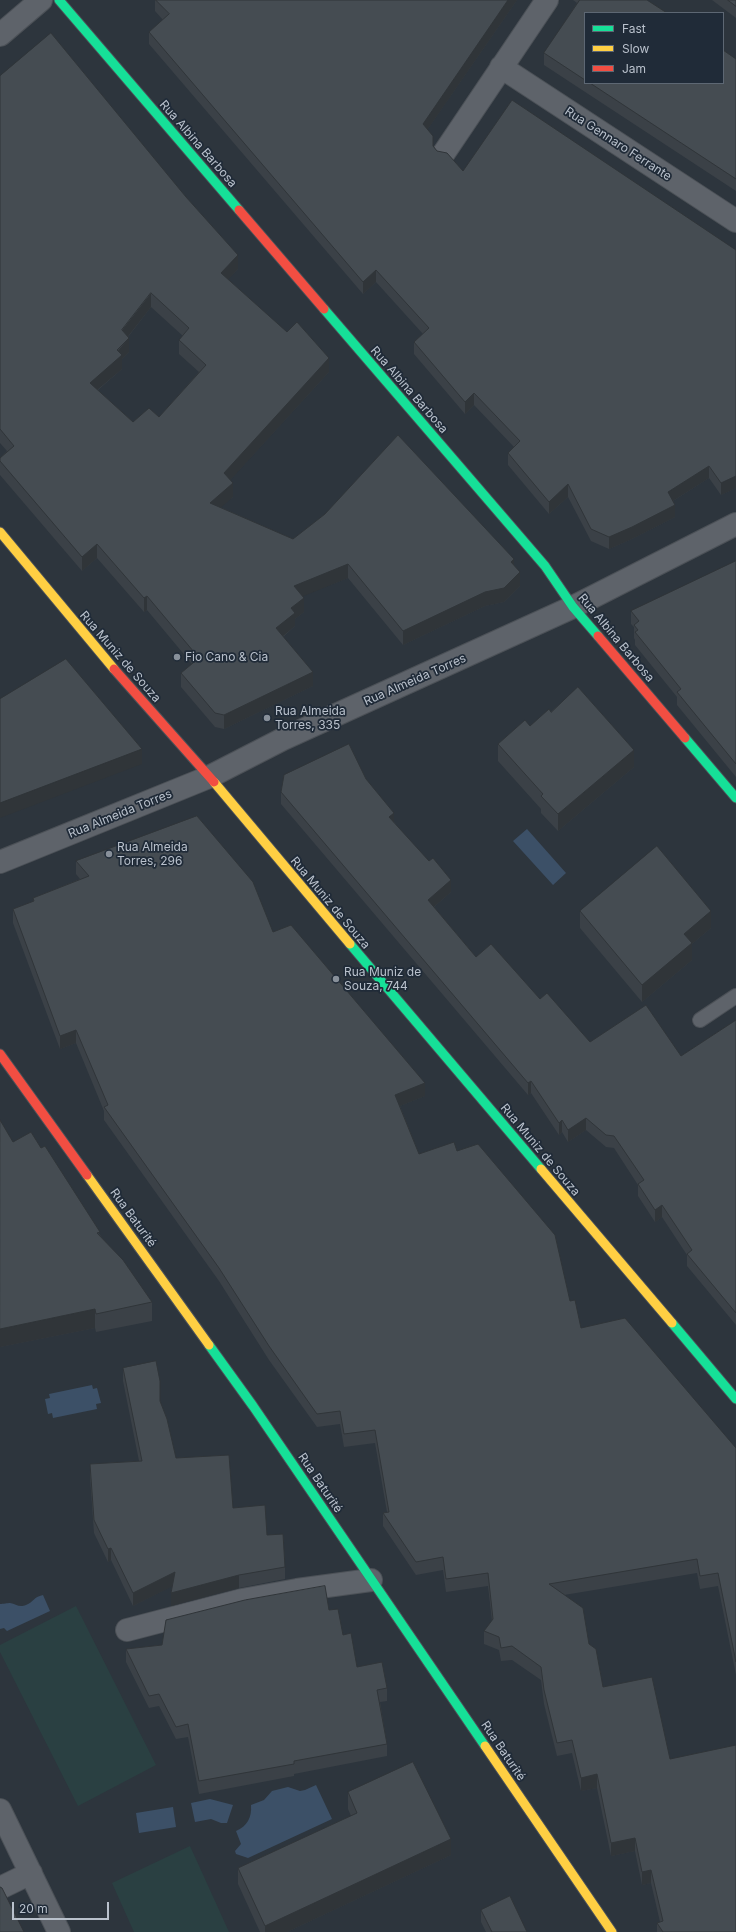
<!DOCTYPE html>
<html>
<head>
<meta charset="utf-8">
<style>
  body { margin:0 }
  #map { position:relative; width:736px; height:1932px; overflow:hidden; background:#2d353d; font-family:Inter,sans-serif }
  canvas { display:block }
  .legend { position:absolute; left:584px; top:12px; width:140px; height:72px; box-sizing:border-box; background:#202b38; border:1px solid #5d6773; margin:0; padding:5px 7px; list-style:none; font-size:12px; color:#b9c1cc }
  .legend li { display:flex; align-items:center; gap:8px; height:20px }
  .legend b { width:20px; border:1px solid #5d6773 }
  .scale { position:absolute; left:12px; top:1902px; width:97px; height:18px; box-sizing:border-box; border:2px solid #b9c1cc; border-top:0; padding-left:5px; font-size:12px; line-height:14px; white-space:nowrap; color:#b9c1cc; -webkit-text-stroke:3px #202b38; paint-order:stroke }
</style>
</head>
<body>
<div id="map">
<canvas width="736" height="1932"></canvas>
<ul class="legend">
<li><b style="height:5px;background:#16e098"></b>Fast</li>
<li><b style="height:5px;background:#ffcf43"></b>Slow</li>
<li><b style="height:5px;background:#f24e42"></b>Jam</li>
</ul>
<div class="scale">20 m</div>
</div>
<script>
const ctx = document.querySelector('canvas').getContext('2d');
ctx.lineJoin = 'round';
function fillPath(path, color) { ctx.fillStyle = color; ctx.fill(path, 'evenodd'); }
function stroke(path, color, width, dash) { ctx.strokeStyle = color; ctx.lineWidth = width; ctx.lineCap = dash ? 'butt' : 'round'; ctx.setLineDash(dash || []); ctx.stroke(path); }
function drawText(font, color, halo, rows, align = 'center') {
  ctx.font = font + ' Inter,sans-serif'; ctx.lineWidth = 3.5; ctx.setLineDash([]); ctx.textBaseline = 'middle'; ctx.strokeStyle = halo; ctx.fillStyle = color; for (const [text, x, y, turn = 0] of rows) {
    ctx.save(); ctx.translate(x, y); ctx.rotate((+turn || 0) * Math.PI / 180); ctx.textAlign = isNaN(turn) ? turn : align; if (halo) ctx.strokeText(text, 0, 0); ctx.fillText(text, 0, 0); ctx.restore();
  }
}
fillPath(new Path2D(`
  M76,1606l80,159 -78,41 -78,-154v-7z
  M190,1846l39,86h-95l-22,-49z`), '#2a4042');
fillPath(new Path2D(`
  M527,829l39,44 -13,12 -40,-44z
  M92,1385l1,4 4,-1 4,15 -5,1 1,5 -44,9 -1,-5 -4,1 -3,-15 5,-1 -1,-4z
  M43,1595l7,16 -43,20 -3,-3 -4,1v-25c3,0 8,-1 10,-1 6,1 9,5 16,2 8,-3 7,-8 17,-10z
  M316,1785l16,34 -84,39 -12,-4 -1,-3 6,-7 -5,-13c11,-5 16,-13 15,-26l13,-5 8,-9 16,-4 12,4 5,-1z
  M210,1799l23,6 -6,18h-6l-10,-4 -16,3 -4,-19z
  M173,1807l3,20 -37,6 -3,-20z`), '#3c5067');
const lane = new Path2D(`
  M700,1020l36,-24`);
const street = new Path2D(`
  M0,35l41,-35
  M501,67l235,154
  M444,153l103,-153
  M0,862l209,-85 74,-38 290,-132 163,-83
  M127,1630l115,-30 55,-10 74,-10
  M0,1810l59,122
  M0,1888l31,-15`);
const fast = new Path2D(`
  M59,0l180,210
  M324,309l221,257 28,41 25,29
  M685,738l51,60
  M350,944l191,225
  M672,1323l64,76
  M209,1345l44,61 232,340`);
const slow = new Path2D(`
  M0,532l114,137
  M214,782l136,162
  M541,1169l131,154
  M87,1175l122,170
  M485,1746l127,186`);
const jam = new Path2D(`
  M239,210l85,99
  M598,636l87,102
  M114,669l100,113
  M0,1054l87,121`);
stroke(lane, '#4c5157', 16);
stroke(street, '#4c5157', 24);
stroke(fast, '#4c5157', 11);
stroke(slow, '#4c5157', 11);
stroke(jam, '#4c5157', 11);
stroke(lane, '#5e636a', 14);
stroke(street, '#5e636a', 22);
stroke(fast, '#16e098', 9);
stroke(slow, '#ffcf43', 9);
stroke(jam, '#f24e42', 9);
fillPath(new Path2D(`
  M155,0h362l-90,130 6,16 4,5 26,20 273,79v238l-15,7 -12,-17 -36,23 2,16 -43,22 -23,10 -18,-8 -23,-44 -19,17 -41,-49v-12l6,-6 -40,-42 -9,9 -51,-60v-12l9,-8 -47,-52 -13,12 -214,-250v-12l14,-12 -8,-9z
  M573,0h74l-62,13v70h138l13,-24v132l-192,-126v-12l33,-50z
  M712,0h24v18z
  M0,76l238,193 -10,10 101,93 -99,108 3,17 -13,10 73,32 221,27 6,20 -16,16 -19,4 -82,39 -55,-67 -46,18 2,16 -9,7v7l-12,11 30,49 -89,43 -9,-2 -34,-40v-14l11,-9 -45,-54 -3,2 -47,-54 -15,13 -82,-96v-17l7,-7 -7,-8zM151,307l32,29 -4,4v14l20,18 -40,45 -26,5 -35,-32 24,-21v-10l7,-7 -1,-15z
  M736,561v216l-59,-72v-8l-42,-52v-5l-1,-2v-11l-3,-3v-13z
  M551,712l83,55 -76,64 -17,-18v-4l-43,-48v-17l32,-18z
  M366,779l28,43 57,70 -17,15 42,50 64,42 50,43 91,14 55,-36v305l-49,-59v-11l-25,-38 -7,5 -17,-26v-11l-24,-37 -8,-1 -20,-17 -18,12 -6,-10 -3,3 -28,-42 -3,2 -247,-291v-12z
  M76,861l197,71 152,164 -25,10 19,48 38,-3 113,150 11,27 155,120v227l-18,-89 -18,3 -3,-16 -133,22 25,49 14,43 67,72 66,173h-79v-9l3,-1 -9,-39 -9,2 -7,-34 -24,5 -14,-68 -16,3 -9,-38 -15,3 -13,-52 -3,-24 -29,-20 -11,1 -2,-11 -15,-6v-13l8,-10 -4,-35 -42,6 -3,-22 -27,5 -33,-49v-13l4,-1 -12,-69 -31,4 -4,-23 -23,3 -48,-67 -50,-79 -115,-161v-9l-28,-68 -16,6 -47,-126v-14l20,-7v-4l47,-19 -4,-5z
  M580,911l131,17 -19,16v16l-50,42 -62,-74z
  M0,1120l13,22 87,93 52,67v19l-56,11 -1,-4 -95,19z
  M123,1368l37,33 16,57 57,50 34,27 18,32v12l-46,9 -68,18 1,-20 -39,20 -22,-46 -3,2 -14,-29 -4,-56v-13l49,-3 -16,-80z
  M329,1610l14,25 14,32 30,21v13l-7,1 7,42v12l-93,18v2l-95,18 -11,-57 -12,2 -17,-33 -10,2 -23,-46v-13l36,-4z
  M348,1792l103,63 -164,77h-27l-22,-48v-16l113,-52 -3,-7z
  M481,1910l46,22h-41l-5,-10z`), '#3b4147');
fillPath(new Path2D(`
  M508,0h9l-94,136v-12z
  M238,255v14l-17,18v-14z
  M376,270v12l-13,12v-12z
  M151,293v14l-29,37v-14z
  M129,338v14l-7,7v10l-32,27v-13z
  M329,358v14l-105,115v-14z
  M474,393v12l-9,9v-12z
  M709,466v12l-41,26v-12z
  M736,476v12l-15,7v-12z
  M233,483v14l-23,20v-14z
  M568,484v13l-19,17v-12z
  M675,505v12l-43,22 -23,10v-12z
  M97,544v14l-15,13v-14z
  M514,559v14l-3,-11z
  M348,564v14l-54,22v-14z
  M520,572v14l-16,16 -19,4 -82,39v-14z
  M147,596v14l-3,2v-14z
  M304,598v14l-9,7v7l-19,16v-14l15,-20z
  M313,672v14l-89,43v-14z
  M142,749v15l-142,54v-15z
  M634,750v17l-76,64v-17z
  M394,813v12l-5,-8z
  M451,880v12l-23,20v-12z
  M711,911v17l-19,16v16l-50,42v-17l42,-51z
  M76,1030v13l-16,6v-13z
  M531,1081v12l-3,2v-12z
  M425,1083v13l-30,12v-13z
  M586,1118v12l-18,12v-12z
  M562,1120v12l-3,3v-12z
  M662,1205v12l-7,5v-12z
  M95,1309v19l-95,19v-18z
  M111,1548v12l-3,2v-13z
  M175,1572v13l-42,21v-13z
  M239,1575v13l-68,18v-13z
  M597,1774v14l-16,3v-13z
  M635,1838v13l-24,5v-13z
  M451,1839v16l-164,77h-22v-6z
  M651,1870v13l-9,2v-13z`), '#303539');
const building = new Path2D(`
  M156,0h352l-85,124 10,12v10l4,5 10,2 16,18 49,-71 224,150v226l-15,7 -12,-17 -41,26 7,13 -43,22 -23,10 -18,-8 -23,-45 -19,18 -41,-49 12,-12 -46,-48 -9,9 -51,-60 15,-14 -53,-58 -13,12 -214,-250 20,-18z
  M580,0h67l20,13h-82v67l-41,-27z
  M728,0h8v6z
  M51,33l135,164 52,58 -17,18 66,59 10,-10 32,36 -105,115 9,10 -23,20 83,36 32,-25 73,-79 116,124 -3,3 9,10 -16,16 -19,4 -82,39 -55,-67 -54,22 10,12 -13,10 4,5 -19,15 37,44 -89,43 -9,-2 -34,-40 18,-15 -52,-62 -3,2 -47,-54 -15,13 -82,-96v-3l14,-12 -14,-17v-353zM151,293l38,35 -10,12 27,25 -47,52 -10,-9 -16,14 -43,-39 32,-28 -5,-5 12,-12 -7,-8z
  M723,50l13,9v120l-146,-96h133z
  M736,561v203l-59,-72 4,-3 -46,-57 3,-2 -4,-5 5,-4 -8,-10z
  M66,659l76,90 -142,54v-104z
  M578,687l56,63 -76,64 -17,-18 2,-2 -45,-50 27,-24 5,6 19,-17 2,3z
  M349,744l17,35 28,34 -5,4 40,44 4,-3 18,22 -23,20 48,57 15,-13 49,55 7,-6 43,49 56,-37 35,51 55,-36v293l-49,-59 5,-4 -30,-45 -7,5 -17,-26 6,-4 -30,-44 -8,-1 -20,-17 -18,12 -6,-10 -3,3 -28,-42 -3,2 -247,-291 3,-17z
  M197,816l56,66 20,50 18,-7 134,158 -30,12 24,59 35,-12 3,9 21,-7 77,91 15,66 5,-1 6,28 44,-10 111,130v214l-18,-89 -18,3 -3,-17 -148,25 34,24 6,36 7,5 7,38 49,-10 18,82 66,-14v187h-73l-6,-9 6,-2 -12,-51 -9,2 -7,-34 -24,5 -14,-69 -16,4 -9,-38 -15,3 -13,-53 -3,-23 -29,-21 -11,2 -2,-11 -15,-6 9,-12 -5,-46 -42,6 -3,-22 -27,5 -33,-49 6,-1 -14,-82 -31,4 -4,-23 -23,3 -48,-68 -50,-78 -115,-161 4,-2 -32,-75 -16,6 -47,-127 21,-8 -1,-3 56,-22 -13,-15z
  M657,846l54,65 -27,23 8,9 -50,42 -62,-74z
  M0,1120l13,22 18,-10 10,16 4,-2 55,86 -3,1 26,27 29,42 -56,12 -1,-5 -95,20z
  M156,1361l4,20v20l7,18 9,39 53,-3 4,53 32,-3 2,30 16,-1 2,33 -46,8 -68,18 4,-21 -42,21 -22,-45 -3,1 -14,-29 -4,-56 52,-3 -19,-93z
  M325,1586l4,24 9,-1 5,26 8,-2 6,34 25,-5 5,26 -10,2 10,54 -93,17v3l-95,17 -11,-57 -12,3 -17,-33 -10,2 -23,-47 36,-4 4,-25 79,-20z
  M413,1762l38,77 -186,87 -27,-58 119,-55 -9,-21z
  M0,1887l2,1 22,44h-24z
  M510,1896l17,36h-35l-11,-22z`);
fillPath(building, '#454c52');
stroke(building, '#303539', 1);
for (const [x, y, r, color] of [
  [177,657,4,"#88909a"],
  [267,718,4,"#88909a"],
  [109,854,4,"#88909a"],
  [336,979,4,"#88909a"]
]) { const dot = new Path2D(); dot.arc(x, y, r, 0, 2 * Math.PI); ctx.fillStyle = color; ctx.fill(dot); stroke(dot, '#202b38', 1.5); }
drawText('12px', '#b9c1cc', '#202b38', [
  ["Rua Albina Barbosa",198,144,49],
  ["Rua Gennaro Ferrante",618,144,33],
  ["Rua Albina Barbosa",409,390,49],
  ["Rua Albina Barbosa",616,638,50],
  ["Rua Muniz de Souza",120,657,49],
  ["Rua Almeida Torres",415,680,-24],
  ["Rua Almeida Torres",120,814,-22],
  ["Rua Muniz de Souza",330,903,50],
  ["Rua Muniz de Souza",540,1150,50],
  ["Rua Baturité",133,1218,54],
  ["Rua Baturité",320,1483,56],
  ["Rua Baturité",503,1751,56]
]);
drawText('12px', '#b9c1cc', '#202b38', [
  ["Fio Cano & Cia",185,657],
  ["Rua Almeida",275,711],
  ["Torres, 335",275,725],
  ["Rua Almeida",117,847],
  ["Torres, 296",117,861],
  ["Rua Muniz de",344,972],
  ["Souza, 744",344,986]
], 'left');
</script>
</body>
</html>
